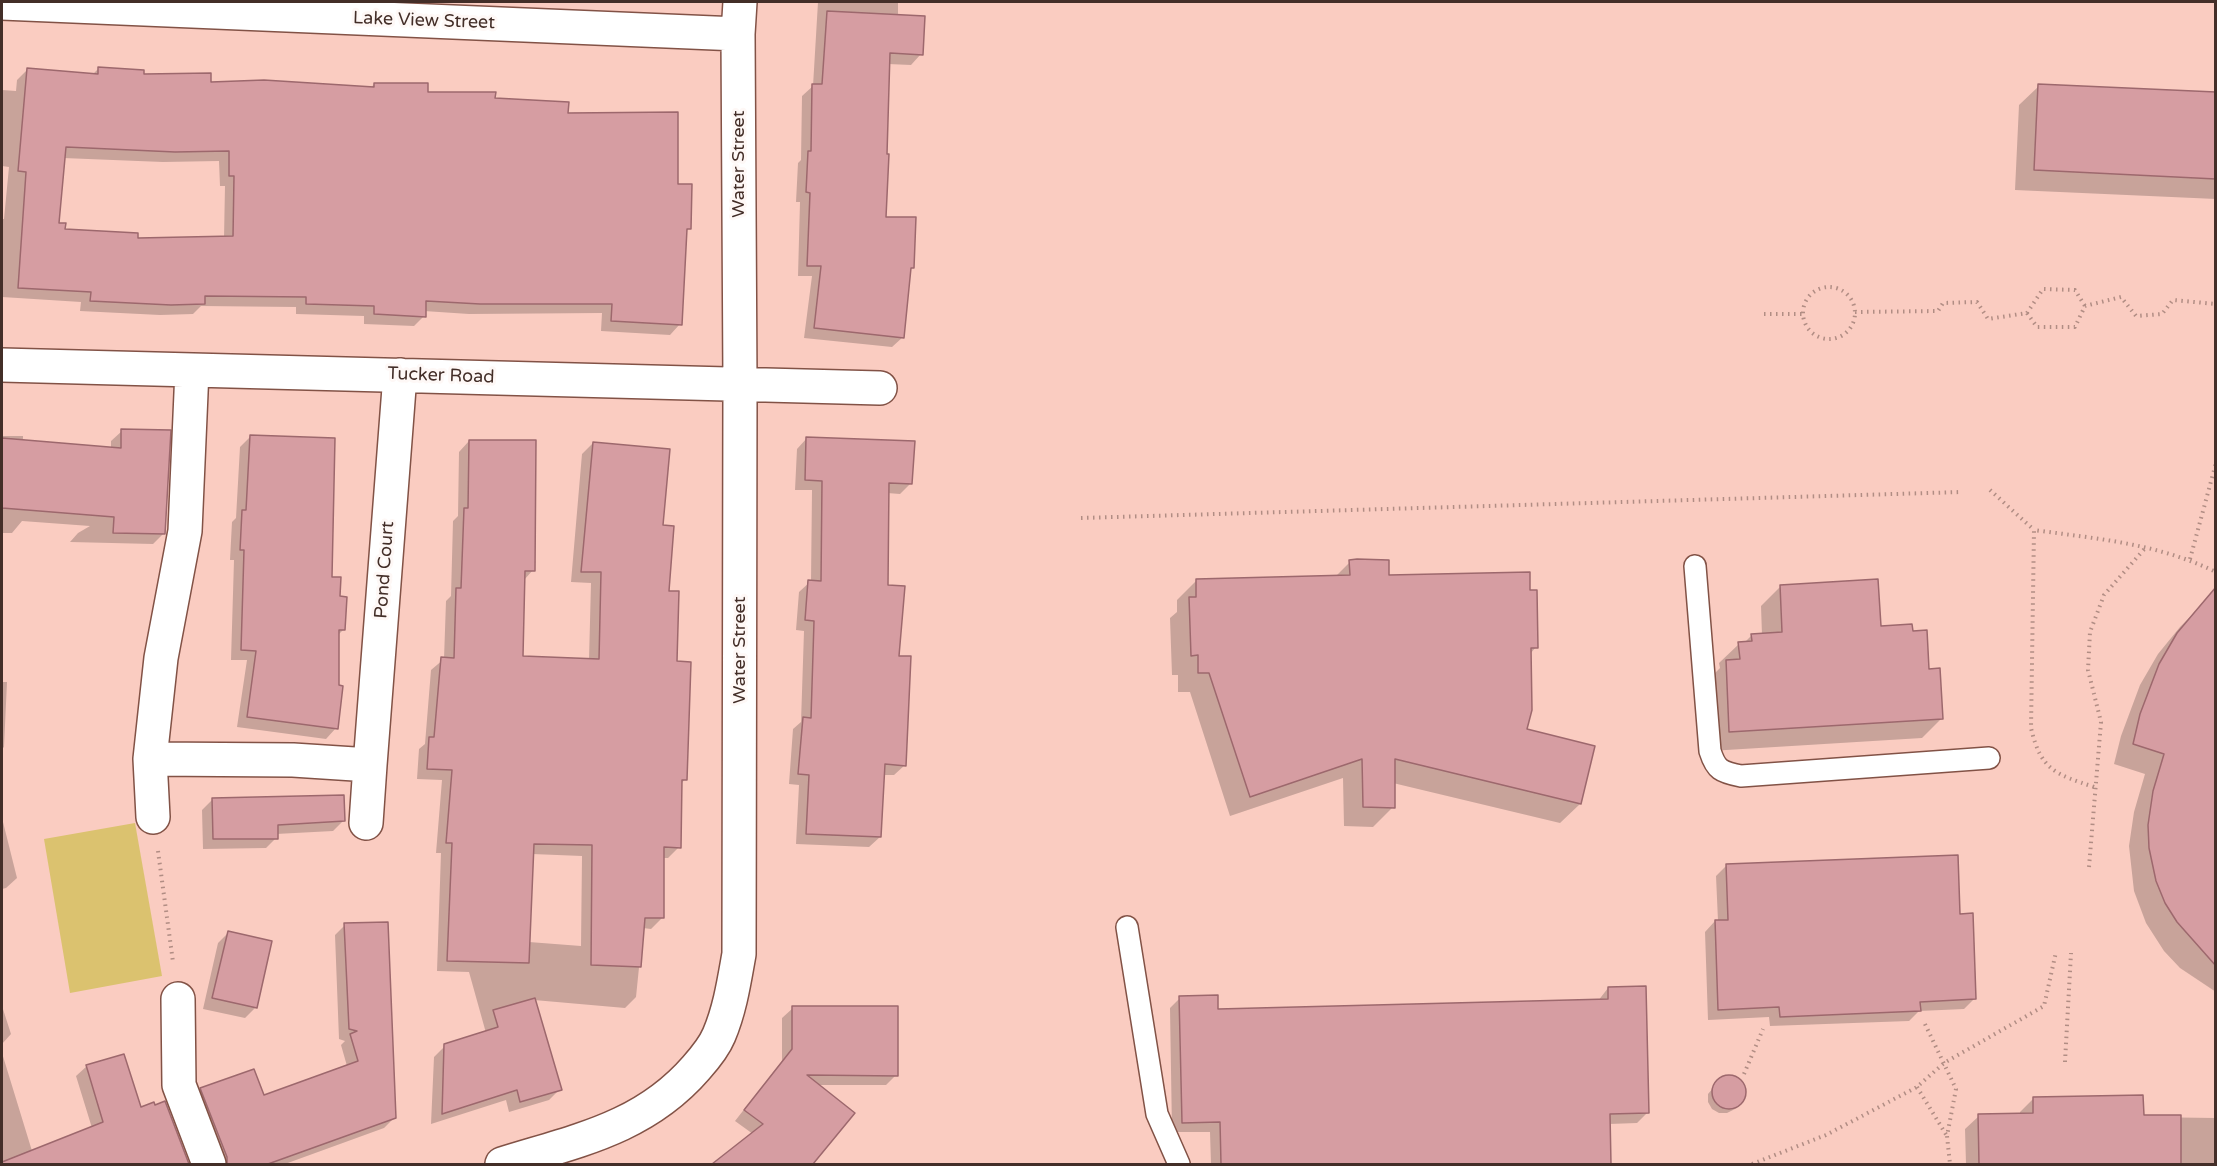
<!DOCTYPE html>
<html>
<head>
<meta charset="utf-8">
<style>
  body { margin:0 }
  #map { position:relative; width:2217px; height:1166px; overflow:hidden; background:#faccc1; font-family:"Varela Round",sans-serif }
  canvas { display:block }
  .frame { position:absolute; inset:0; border:3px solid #432e28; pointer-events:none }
</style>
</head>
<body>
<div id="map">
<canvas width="2217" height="1166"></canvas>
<div class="frame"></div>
</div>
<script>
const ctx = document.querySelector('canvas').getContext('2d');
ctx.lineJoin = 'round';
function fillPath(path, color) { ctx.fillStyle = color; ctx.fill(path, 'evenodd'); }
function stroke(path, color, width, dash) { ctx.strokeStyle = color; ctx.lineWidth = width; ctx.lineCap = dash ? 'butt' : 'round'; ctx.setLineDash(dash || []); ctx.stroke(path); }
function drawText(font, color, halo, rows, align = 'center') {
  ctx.font = font + ' "Varela Round",sans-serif'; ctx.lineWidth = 6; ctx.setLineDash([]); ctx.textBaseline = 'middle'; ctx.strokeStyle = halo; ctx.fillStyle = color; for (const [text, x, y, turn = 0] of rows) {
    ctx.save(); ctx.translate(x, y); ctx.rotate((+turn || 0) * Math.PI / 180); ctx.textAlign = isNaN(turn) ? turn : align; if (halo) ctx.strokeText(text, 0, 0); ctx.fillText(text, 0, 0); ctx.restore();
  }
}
fillPath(new Path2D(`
  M135,823l27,153 -92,17 -26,-154z`), '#dbc26f');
fillPath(new Path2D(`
  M818,2h80v14l23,38 -10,11 -23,-1 -3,154 28,49 -3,3 -7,67 -11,10 -88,-9 8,-62h-14l2,-74h-4l2,-39 3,-3 1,-64 11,-10z
  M98,69l111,14 162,5 3,-4 52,9 68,6 73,15 109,71 13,43 -4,5 -5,91 -10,11 -69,-4 1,-18 -133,1 -45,-3v5l-10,10 -50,-2v-8l-68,-2v-7l-95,-1 -8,8 -33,1 -80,-4 1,-9 -79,-5v-78h2l5,-52 -7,-1v-76l14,1 1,-11 10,-10 65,5zM63,158l100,4 56,-1 1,25h5l-1,52 -87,1 -73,-9 -6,-6z
  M2039,86l177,7v106l-201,-9 4,-85z
  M122,431l42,102 -11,11 -83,-2 8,-9 12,-7 -68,-5 -10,12h-10v-97h21v5l88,8v-8z
  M250,437l80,142 14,50 -7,7 -1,92 -10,11 -89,-12 10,-67h-16l3,-100h-4l2,-38 4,-4 4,-71z
  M807,438l104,45 -11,11 -13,-1 -1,93 12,71 7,108 -11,10h-11l-3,62 -11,10 -73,-3 3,-59 -10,-1 4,-55 8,-7 3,-91 -8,-1 3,-38 12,-11 1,-91h-17l2,-41z
  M469,441l64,129 -9,10 -2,78 67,2 2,-77 -20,-1 11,-128 11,-11 68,83 24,253 -4,5 -2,63 -11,11h-5l-1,60 -11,11 -8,-1 -7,69 -11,11 -91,-8 26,89 -11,11 -40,12 -3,-12 -75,24 3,-67 11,-11 41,-13 -17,-61 -32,-1 4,-118h-5l6,-73 -25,-1 2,-30 6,-5 6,-74 13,-11 2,-58 5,-5 2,-75 5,-5 1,-64zM532,854l50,2 -1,90 -52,-4z
  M1350,562l38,14 141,15 7,56 -6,7 -5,76 69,17 -14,57 -20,19 -167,-40v24l-20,20 -29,-1 -1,-48 -113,38 -40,-124h-12v-17h-6l-2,-57 7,-6v-12l20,-20 138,-3z
  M1781,586l99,42 47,43 15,47 -20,20 -212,13 -3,-70 13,-13 -1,-5 20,-19 5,-1 8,-8h10l-1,-29z
  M2200,607l16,8v377l-36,-24 -16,-17 -18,-28 -12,-32 -5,-45 5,-34 11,-38 -31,-10 7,-28 19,-51 18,-31 22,-27z
  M2,682h5l-3,65 -2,2z
  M213,799l130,22 -10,10 -57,3v4l-10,10 -63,1 -1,-39z
  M2,818l15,60 -11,10 -4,1z
  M1726,866l233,50 15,83 -10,10 -45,2 -10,10 -139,5 -1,-9 -61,3 -3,-88 10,-11h3l-2,-45z
  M345,925l50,192 -11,11 -99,36h-70l-24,-64 10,-11 62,7 84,-30 -6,-21 4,-4 -6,-2 -4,-104z
  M228,933l42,10 -15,65 -10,10 -42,-9 15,-66z
  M1608,988l39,125 -10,10 -28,1v40h-398l-1,-32h-38l-2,-124 10,-10 37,12 381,-9z
  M2,1006l9,28 -9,10z
  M793,1008l103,67 -10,10h-69l36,28 -41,51h-97l38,-30 -18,-13 47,-60v-43z
  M2,1053l30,98 60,-23 -16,-52 11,-10 53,43 24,-6 24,61h-186z
  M1727,1077l8,1 6,4 3,7v7l-9,13 -8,4h-8l-7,-4 -4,-7v-8l11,-13z
  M2034,1098l108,19 74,1v46h-250l-1,-35 14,-13 41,-1v-3z
  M1829,1163h8l2,1h-14z`), '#0003');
const building = new Path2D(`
  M827,11l98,5 -2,39 -33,-2 -3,101h2l-3,63h30l-2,51h-3l-7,70 -90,-10 7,-62h-14l3,-73 -4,-1 2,-41h3l1,-67h10z
  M98,67l46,3v4l67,-1v9l53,-2 110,7v-4h54v9h68l-1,6 74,4 -1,11 110,-1v72h14l-1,45h-4l-5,96 -71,-4 1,-17h-132l-54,-3v16l-52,-3v-8l-68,-2v-7l-101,-1v8l-34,1 -81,-4 1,-9 -73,-4 8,-116 -8,-1 9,-103 71,6zM66,147l109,5 54,-1v25h5l-1,60 -95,2v-5l-73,-4 1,-6h-7z
  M2038,84l178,8v87l-182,-9z
  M121,429l50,1 -6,104 -52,-1 1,-16 -112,-9v-70l119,10z
  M250,435l85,3 -3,139h9l-1,19 7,1 -2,33h-6v55l4,1 -5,43 -91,-12 9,-66 -15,-1 3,-100h-4l2,-40h4z
  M806,437l109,4 -3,43 -23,-1 -1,102 17,1 -6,70h12l-5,110 -21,-2 -4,73 -75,-3 3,-59 -11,-1 5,-57 8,1 3,-97 -9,-1 3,-40 13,1 1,-100 -17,-1z
  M469,440h67l-1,131h-10l-2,85 76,3 2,-87h-20l12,-130 77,7 -7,76 11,1 -5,65h10l-2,70 14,1 -4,118h-5l-1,68 -17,-1v71h-19l-4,49 -50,-2 1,-120 -58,-1 -5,119 -82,-2 5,-118h-6l6,-73 -25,-1 2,-32h5l7,-80 13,1 2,-70h5l3,-80h4z
  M1357,559l32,1v15l141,-3v18h7l1,58h-7l1,62 -5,19 68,17 -14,58 -186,-45v49l-32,-1 -1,-48 -112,38 -41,-124h-11v-18l-7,1 -2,-59h7v-18l154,-4 -1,-15z
  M1878,579l3,47 31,-2 1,7 14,-1 2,39 11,-1 3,51 -214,13 -3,-72 14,-1 -2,-17 14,-1 -1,-7 31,-2 -2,-47z
  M2216,587v379l-39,-44 -12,-19 -9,-22 -7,-33 -1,-23 5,-34 11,-37 -31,-10 7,-30 19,-50 18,-31z
  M344,795l1,26 -67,4v14h-65l-1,-41z
  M1958,855l2,59 13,-1 3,86 -56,3 1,9 -141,6 -1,-10 -61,3 -3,-90h13l-2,-56z
  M388,922l8,196 -128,46h-41v-7l-27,-69 54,-19 10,26 94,-34 -8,-27 7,-3 -8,-2 -5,-106z
  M228,931l44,10 -15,67 -45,-10z
  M1646,986l3,127 -39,1 1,50h-390l-1,-42 -38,1 -3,-127 39,-1v14l390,-10v-12z
  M535,998l27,92 -42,12 -3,-12 -75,24 2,-70 54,-17 -5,-17z
  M792,1006h106v70l-91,-1 48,38 -42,51h-101l51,-40 -19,-14 48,-61z
  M124,1054l17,53 13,-5 1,3 10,-4 24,63h-187v-2l101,-40 -17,-57z
  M1712 1092a17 17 0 1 1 34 0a17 17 0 1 1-34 0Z
  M2143,1095l1,20h37v49h-202l-1,-50 55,-1v-16z`);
fillPath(building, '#d69da2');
stroke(building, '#9d686d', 1.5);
const lane = new Path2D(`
  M1695,566l15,185c6,19 11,21 31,25l248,-18
  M1127,927l30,187 22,50`);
const street = new Path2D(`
  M2,3l736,31
  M2,365l878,23
  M150,759l143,1 77,5 30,-390
  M153,817l-3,-58 11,-101 24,-127 7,-161
  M366,823l4,-58
  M178,999l1,86 30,79
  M502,1164c73,-23 141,-35 194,-96 8,-9 18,-21 23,-33 11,-26 15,-53 20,-81l1,-570 -2,-350 2,-32`);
stroke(lane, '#825246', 24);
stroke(street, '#825246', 36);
stroke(new Path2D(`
  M1803 313a26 26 0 1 1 52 0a26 26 0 1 1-52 0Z
  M1855,312l83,-1 5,-8 34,-1 11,17 39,-6 16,-24 32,1 10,16
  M2027,313l10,14h38l10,-21 36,-9 15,19 26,-2 11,-14 43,4
  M1764,314h39
  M1990,490l44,40
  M1081,518l881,-26
  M2190,559l26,-96
  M2094,787c-38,-13 -53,-16 -63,-59l3,-198c64,9 122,13 182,42
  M158,851l15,111
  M2089,867l12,-145 -13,-52 2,-38 14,-37 43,-49
  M1925,1024l31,65 -9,47 3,28
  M2065,1062l6,-109
  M1744,1074l19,-45
  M1917,1087l30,49
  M1752,1164l74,-29 91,-48 27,-24 100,-57 12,-54`), '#b18d84', 4, [1.5, 4.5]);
stroke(lane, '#fff', 21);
stroke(street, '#fff', 33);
drawText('18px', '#432e28', '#fef8f6', [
  ["Lake View Street",424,21,2],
  ["Water Street",739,164,-90],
  ["Tucker Road",441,376,2],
  ["Pond Court",385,570,-86],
  ["Water Street",740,650,-90]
]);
</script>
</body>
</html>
